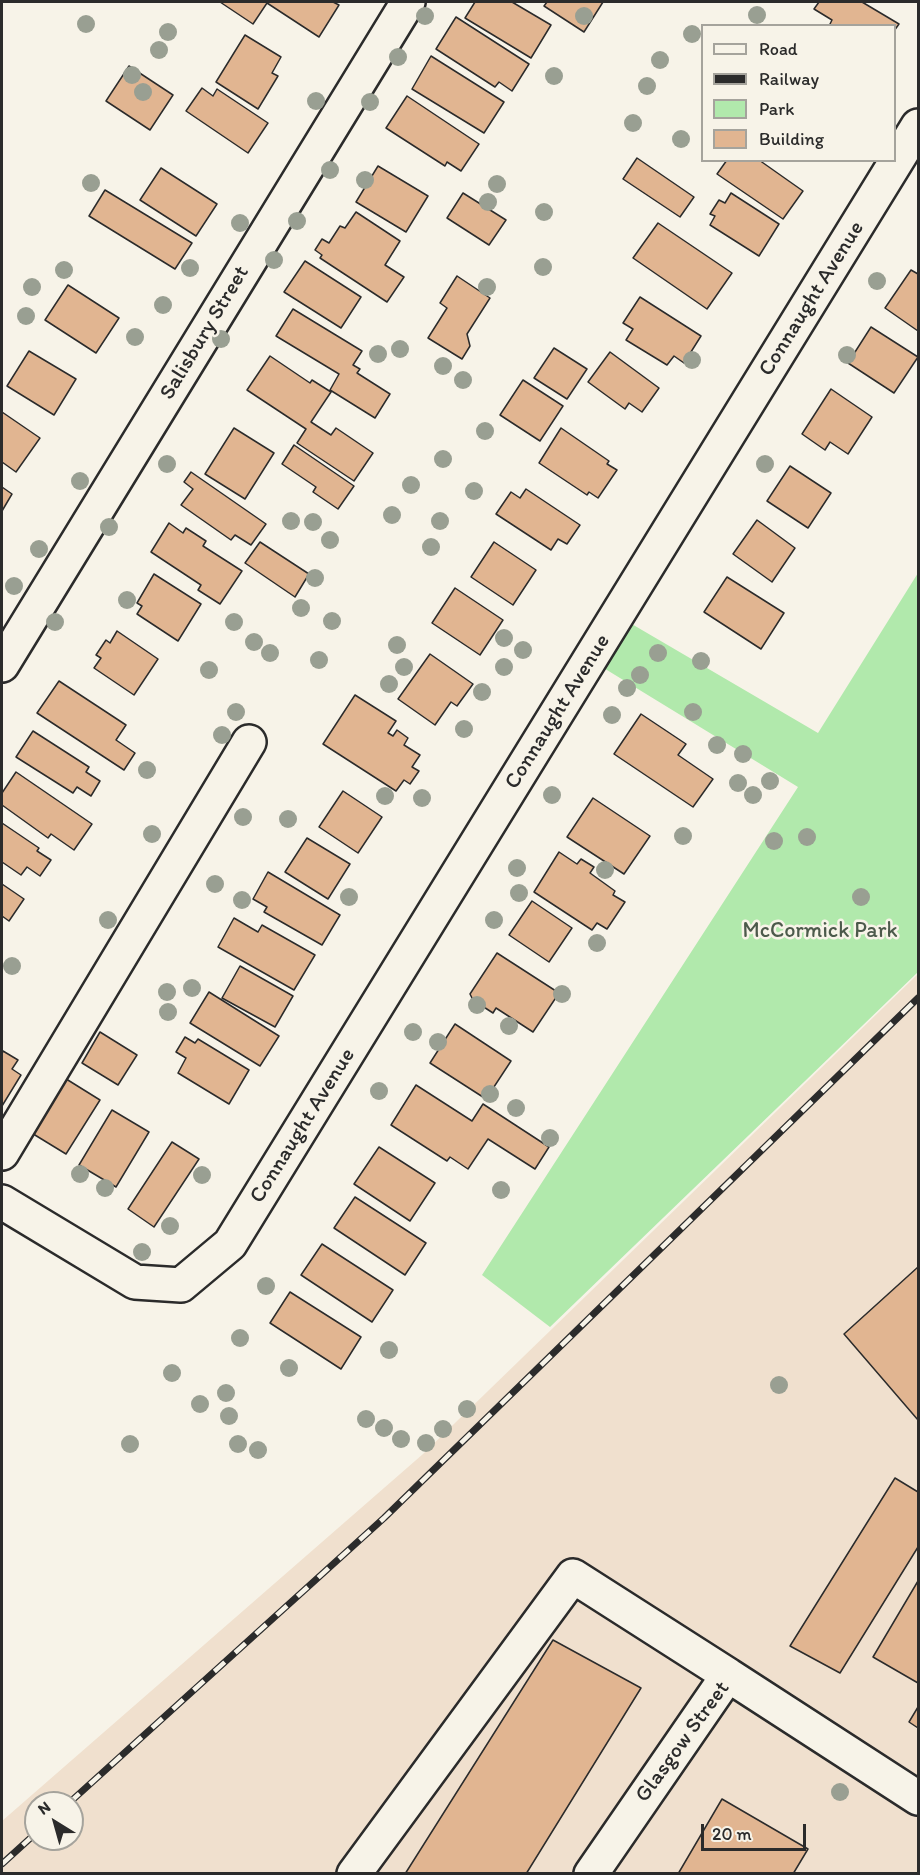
<!DOCTYPE html>
<html>
<head>
<meta charset="utf-8">
<style>
  body { margin:0 }
  #map { position:relative; width:920px; height:1875px; overflow:hidden; background:#f7f3e8; font-family:Itim,sans-serif }
  canvas { display:block }
  .frame { position:absolute; inset:0; border:3px solid #2b2b2b; pointer-events:none }
  .legend { position:absolute; left:701px; top:24px; width:195px; height:138px; box-sizing:border-box; background:#f7f3e8; border:2px solid #a5a39c; margin:0; padding:8px 10px; list-style:none; font-size:18px; color:#2b2b2b }
  .legend li { display:flex; align-items:center; gap:12px; height:30px }
  .legend b { width:30px; border:2px solid #a5a39c }
  .north { position:absolute; left:24px; top:1791px; width:60px; height:60px; box-sizing:border-box; background:#f7f3e8; border:2px solid #a5a39c; border-radius:50%; rotate:323deg; font-size:16px; font-weight:700; line-height:24px; text-align:center; color:#2b2b2b }
  .north::after { content:''; display:block; margin:auto; width:21px; height:27px; background:#2b2b2b; clip-path:polygon(50% 0,100% 100%,50% 72%,0 100%) }
  .scale { position:absolute; left:701px; top:1824px; width:105px; height:27px; box-sizing:border-box; border:3px solid #2b2b2b; border-top:0; padding-left:8px; font-size:18px; line-height:21px; white-space:nowrap; color:#2b2b2b; -webkit-text-stroke:4px #f7f3e8; paint-order:stroke }
</style>
</head>
<body>
<div id="map">
<canvas width="920" height="1875"></canvas>
<div class="frame"></div>
<ul class="legend">
<li><b style="height:8px;background:#f7f3e8"></b>Road</li>
<li><b style="height:8px;background:#2b2b2b"></b>Railway</li>
<li><b style="height:16px;background:#b1e9ac"></b>Park</li>
<li><b style="height:16px;background:#e1b591"></b>Building</li>
</ul>
<div class="north">N</div>
<div class="scale">20 m</div>
</div>
<script>
const ctx = document.querySelector('canvas').getContext('2d');
ctx.lineJoin = 'round';
function fillPath(path, color) { ctx.fillStyle = color; ctx.fill(path, 'evenodd'); }
function stroke(path, color, width, dash) { ctx.strokeStyle = color; ctx.lineWidth = width; ctx.lineCap = dash ? 'butt' : 'round'; ctx.setLineDash(dash || []); ctx.stroke(path); }
function drawText(font, color, halo, rows, align = 'center') {
  ctx.font = font + ' Itim,sans-serif'; ctx.lineWidth = 5; ctx.setLineDash([]); ctx.textBaseline = 'middle'; ctx.strokeStyle = halo; ctx.fillStyle = color; for (const [text, x, y, turn = 0] of rows) {
    ctx.save(); ctx.translate(x, y); ctx.rotate((+turn || 0) * Math.PI / 180); ctx.textAlign = isNaN(turn) ? turn : align; if (halo) ctx.strokeText(text, 0, 0); ctx.fillText(text, 0, 0); ctx.restore();
  }
}
fillPath(new Path2D(`
  M918,974v899h-916v-52l421,-367zM36,1803h36v36h-36z`), '#f0e0ce');
fillPath(new Path2D(`
  M918,573v399l-368,355 -68,-52 316,-488 -196,-120 28,-44 188,110z`), '#b1e9ac');
const building = new Path2D(`
  M220,2h113l6,3 -20,32 -52,-34 -14,21z
  M475,2h37l39,23 -20,33 -66,-40z
  M547,2h56l-19,30 -40,-26z
  M819,2h43l37,22 -5,7v-5h-65l3,-6 -18,-11z
  M456,17l73,47 -17,27 -13,-9 -4,5 -59,-38z
  M245,35l36,22 -9,16 6,3 -20,33 -42,-27z
  M431,56l73,46 -20,31 -72,-44z
  M129,66l44,29 -23,35 -44,-29z
  M202,88l11,8 4,-7 51,34 -20,30 -62,-42z
  M407,96l72,48 -18,27 -14,-9 -2,4 -59,-38z
  M637,158l57,39 -14,20 -57,-38z
  M727,160h32l44,31 -20,28 -66,-45z
  M378,166l50,30 -22,36 -50,-30z
  M161,168l56,36 -21,32 -56,-36z
  M105,190l87,53 -17,26 -86,-53z
  M463,193l43,27 -17,25 -42,-27z
  M731,193l48,31 -20,32 -49,-31 5,-9 -5,-2 9,-14 6,3z
  M356,212l44,29 -15,24 19,12 -17,25 -67,-44 2,-3 -7,-5 7,-11 7,4 11,-17 5,2z
  M658,223l74,50 -25,36 -74,-51z
  M305,261l56,36 -20,31 -57,-36z
  M911,270l7,4v57l-33,-23z
  M457,276l33,22 -23,36 3,12 -8,13 -34,-21 19,-30 -7,-5z
  M68,285l51,33 -23,35 -51,-33z
  M640,297l61,39 -17,27 -10,-7 -7,9 -41,-25 7,-11 -10,-6z
  M293,309l69,42 -9,14 7,4 -3,4 33,21 -15,24 -45,-28 9,-16 -63,-38z
  M871,327l47,30 -24,36 -46,-30z
  M554,348l33,21 -20,30 -33,-21z
  M29,351l47,28 -22,36 -47,-29z
  M610,352l49,36 -17,24 -13,-9 -4,6 -37,-27z
  M270,356l40,27 2,-3 19,12 -20,30 20,13 5,-7 37,25 -19,28 -57,-38 9,-14 -59,-39z
  M523,380l40,26 -23,35 -40,-26z
  M831,389l41,28 -24,37 -18,-12 -5,8 -23,-16z
  M2,412l38,26 -24,34 -14,-10z
  M234,428l40,25 -29,46 -40,-25z
  M561,428l48,33 -2,3 10,6 -19,28 -9,-6 -2,3 -48,-32z
  M294,445l60,41 -16,23 -25,-17 3,-5 -34,-23z
  M790,466l41,27 -23,35 -41,-27z
  M191,472l75,52 -15,21 -16,-10 -4,5 -50,-35 12,-16 -9,-7z
  M2,487l10,7 -10,17z
  M526,489l54,36 -13,19 -9,-5 -7,11 -55,-36 15,-22 9,6z
  M757,520l38,28 -23,34 -39,-28z
  M169,523l14,10 3,-5 20,13 -3,5 39,25 -22,33 -22,-14 3,-5 -50,-33z
  M260,542l49,32 -14,23 -50,-34z
  M494,542l42,28 -23,35 -42,-28z
  M154,574l47,30 -23,37 -41,-27 5,-8 -5,-3z
  M727,577l57,36 -23,36 -57,-37z
  M455,588l48,32 -23,35 -48,-32z
  M117,631l41,28 -24,36 -40,-27 7,-10 -5,-3 10,-15 4,3z
  M430,654l43,30 -16,22 -6,-4 -16,23 -37,-26z
  M59,681l67,44 -10,15 19,13 -11,17 -87,-57z
  M355,695l41,26 -8,12 5,3 4,-6 11,8 -4,7 16,10 -8,12 7,4 -9,13 -6,-4 -8,11 -73,-47z
  M641,714l45,30 -8,11 35,24 -20,28 -79,-53z
  M33,731l56,36 -3,5 14,9 -9,15 -14,-9 -4,6 -57,-36z
  M16,772l76,52 -18,26 -23,-16 -3,4 -46,-33v-12z
  M343,791l39,26 -24,36 -39,-26z
  M593,798l57,38 -26,38 -57,-37z
  M2,823l37,25 -2,3 14,9 -11,16 -13,-9 -6,8 -19,-13z
  M307,838l43,26 -22,35 -43,-27z
  M559,852l18,12 4,-5 13,8 -4,6 25,18 -2,4 12,7 -18,27 -10,-6 -5,7 -58,-38z
  M268,872l72,43 -18,30 -58,-33 3,-5 -14,-8z
  M2,884l22,15 -15,22 -7,-5z
  M532,901l40,27 -23,34 -40,-27z
  M234,918l24,14 4,-7 53,30 -21,35 -76,-43z
  M497,953l62,40 -26,39 -37,-24 -3,5 -20,-13 -3,-6z
  M240,966l53,30 -18,31 -53,-29z
  M209,992l70,44 -19,30 -70,-43z
  M455,1024l56,37 -25,38 -56,-36z
  M100,1032l37,23 -19,30 -36,-22z
  M185,1037l10,6 3,-4 51,31 -20,34 -51,-31 8,-15 -10,-6z
  M3,1051l15,9 -6,9 9,6 -19,31v-52z
  M63,1077l37,23 -34,54 -36,-22z
  M416,1085l56,36 11,-17 66,43 -14,22 -47,-30 -20,30 -18,-12 -3,4 -56,-36z
  M112,1110l37,22 -33,55 -37,-22z
  M172,1142l27,17 -45,68 -26,-18z
  M379,1147l56,36 -25,38 -56,-37z
  M355,1197l71,46 -21,32 -71,-47z
  M322,1244l71,46 -21,32 -71,-47z
  M918,1267v153l-74,-86z
  M290,1292l71,45 -20,32 -71,-46z
  M895,1478l23,14v55l-78,126 -50,-27z
  M918,1581v102l-45,-26z
  M553,1640l88,48 -115,186h-121z
  M918,1707v21l-9,-6z
  M722,1799l86,50 -15,25h-115z`);
fillPath(building, '#e1b591');
stroke(building, '#2b2b2b', 1.5);
const minor = new Path2D(`
  M2,665l406,-663
  M2,1153l247,-411
  M2,1202l133,80 46,3 49,-41 688,-1118
  M354,1874l219,-298 155,99
  M591,1874l137,-199 190,123`);
stroke(minor, '#2b2b2b', 38);
stroke(minor, '#f7f3e8', 33);
const rail = new Path2D(`
  M69,1803l315,-285 534,-520
  M2,1864l34,-31`);
stroke(rail, '#2b2b2b', 7);
stroke(rail, '#f7f3e8', 4.5, [14]);
ctx.fillStyle = '#999f92';
for (const [x, y] of [
  [757,15],
  [425,16],
  [584,16],
  [86,24],
  [168,32],
  [692,34],
  [159,50],
  [398,57],
  [660,60],
  [132,75],
  [554,76],
  [647,86],
  [143,92],
  [316,101],
  [370,102],
  [633,123],
  [681,139],
  [330,170],
  [365,180],
  [91,183],
  [497,184],
  [488,202],
  [544,212],
  [297,221],
  [240,223],
  [274,260],
  [543,267],
  [190,268],
  [64,270],
  [877,281],
  [32,287],
  [487,287],
  [163,305],
  [26,316],
  [135,337],
  [221,339],
  [400,349],
  [378,354],
  [847,355],
  [692,360],
  [443,366],
  [463,380],
  [485,431],
  [443,459],
  [167,464],
  [765,464],
  [80,481],
  [411,485],
  [474,491],
  [392,515],
  [291,521],
  [440,521],
  [313,522],
  [109,527],
  [330,540],
  [431,547],
  [39,549],
  [315,578],
  [14,586],
  [127,600],
  [301,608],
  [332,621],
  [55,622],
  [234,622],
  [504,638],
  [254,642],
  [397,645],
  [523,650],
  [270,653],
  [658,653],
  [319,660],
  [701,661],
  [404,667],
  [504,667],
  [209,670],
  [640,675],
  [389,684],
  [627,688],
  [482,692],
  [236,712],
  [693,712],
  [612,715],
  [464,729],
  [222,735],
  [717,745],
  [743,754],
  [147,770],
  [770,781],
  [738,783],
  [552,795],
  [753,795],
  [385,796],
  [422,798],
  [243,817],
  [288,819],
  [152,834],
  [683,836],
  [807,837],
  [774,841],
  [517,868],
  [605,870],
  [215,884],
  [519,893],
  [349,897],
  [861,897],
  [242,900],
  [108,920],
  [494,920],
  [597,943],
  [12,966],
  [192,988],
  [167,992],
  [562,994],
  [477,1005],
  [168,1012],
  [509,1026],
  [413,1032],
  [438,1042],
  [379,1091],
  [490,1094],
  [516,1108],
  [550,1138],
  [80,1174],
  [202,1175],
  [105,1188],
  [501,1190],
  [170,1226],
  [142,1252],
  [266,1286],
  [240,1338],
  [389,1350],
  [289,1368],
  [172,1373],
  [779,1385],
  [226,1393],
  [200,1404],
  [467,1409],
  [229,1416],
  [366,1419],
  [384,1428],
  [443,1429],
  [401,1439],
  [426,1443],
  [130,1444],
  [238,1444],
  [258,1450],
  [840,1792]
]) { ctx.beginPath(); ctx.arc(x, y, 9, 0, 2 * Math.PI); ctx.fill(); }
drawText('22px', '#2b2b2b', '#f7f3e8', [
  ["Connaught Avenue",812,299,-58],
  ["Salisbury Street",205,333,-59],
  ["Connaught Avenue",558,712,-58],
  ["Connaught Avenue",303,1126,-58],
  ["Glasgow Street",683,1742,-54]
]);
drawText('22px', '#4c5a4b', '#f7f3e8', [
  ["McCormick Park",820,931]
]);
</script>
</body>
</html>
